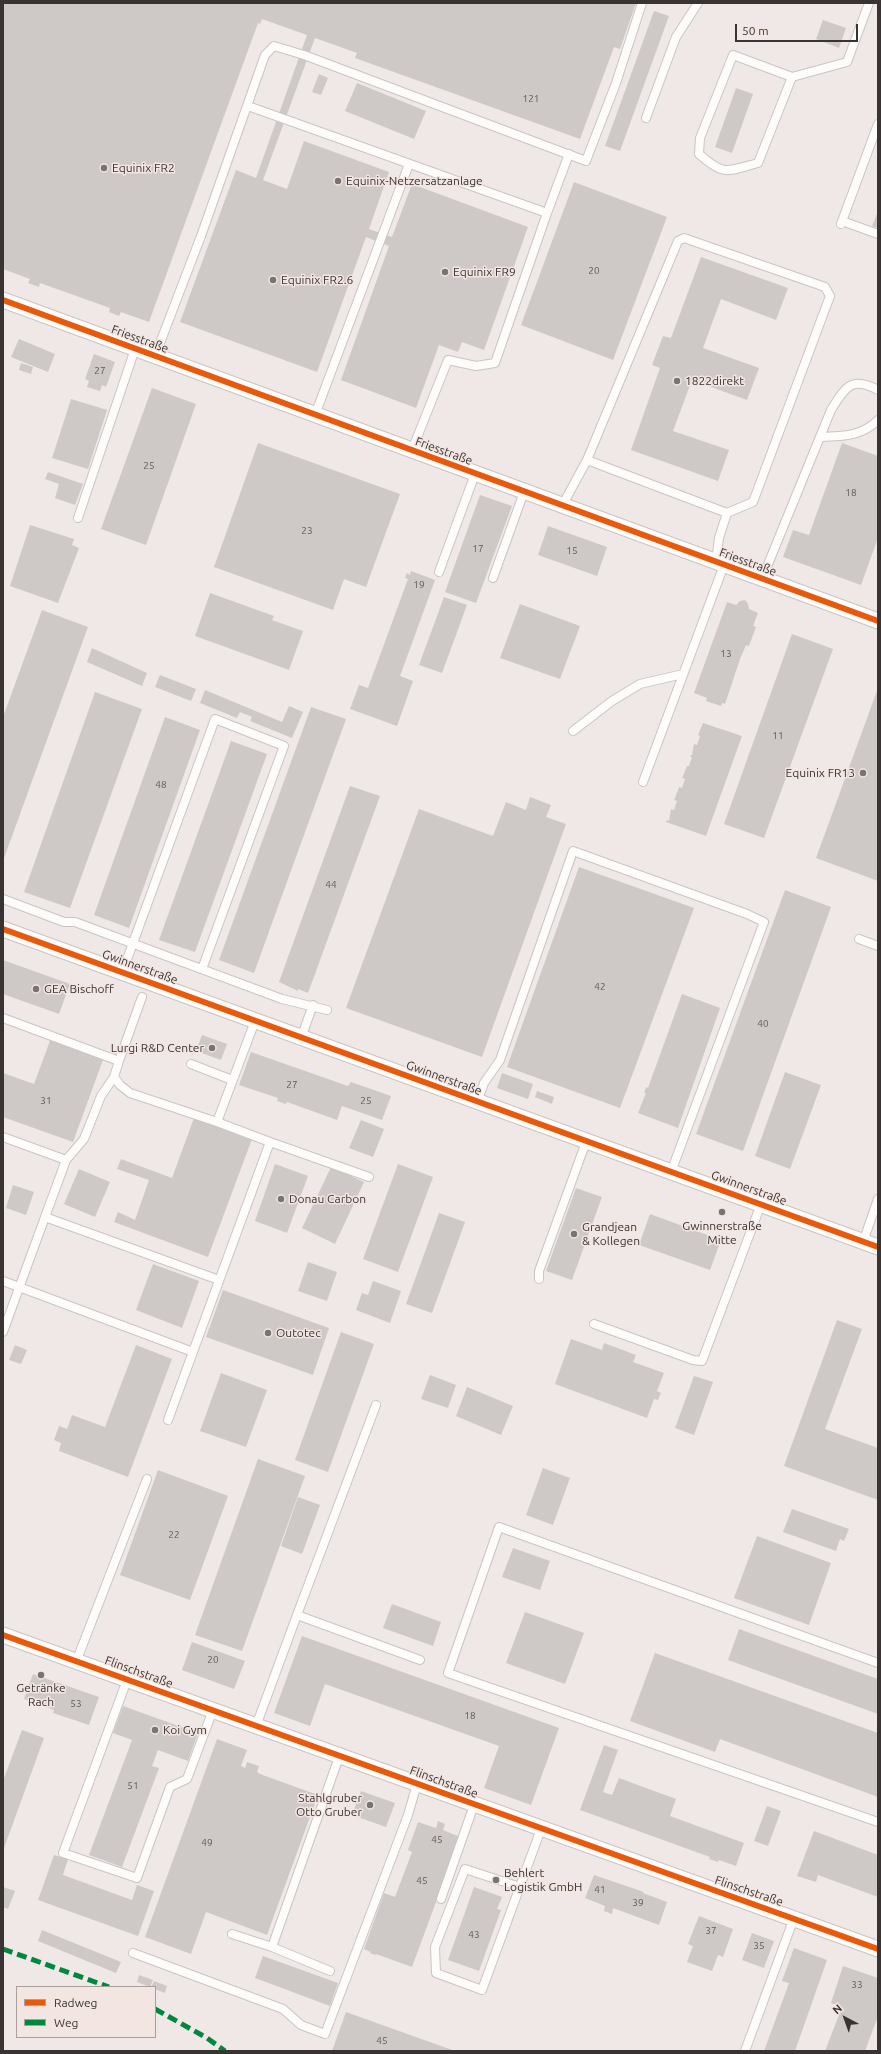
<!DOCTYPE html>
<html>
<head>
<meta charset="utf-8">
<style>
  body { margin:0 }
  #map { position:relative; width:881px; height:2054px; overflow:hidden; background:#efe8e6; font-family:Ubuntu,sans-serif }
  canvas { display:block }
  .frame { position:absolute; inset:0; border:4px solid #393433; pointer-events:none }
  .legend { position:absolute; left:16px; top:1986px; width:140px; height:52px; box-sizing:border-box; background:#f3e6e2; border:1px solid #a99f9c; margin:0; padding:5px 7px; list-style:none; font-size:12px; color:#393433 }
  .legend li { display:flex; align-items:center; gap:8px; height:20px }
  .legend b { width:20px; border:1px solid #a99f9c }
  .north { position:absolute; left:825px; top:1998px; width:40px; height:40px; -webkit-text-stroke:3px #f3e6e2; paint-order:stroke; rotate:319deg; font-size:11px; font-weight:700; line-height:16px; text-align:center; color:#393433 }
  .north::after { content:''; display:block; margin:auto; width:14px; height:18px; background:#393433; clip-path:polygon(50% 0,100% 100%,50% 72%,0 100%) }
  .scale { position:absolute; left:735px; top:24px; width:123px; height:18px; box-sizing:border-box; border:2px solid #393433; border-top:0; padding-left:5px; font-size:12px; line-height:14px; white-space:nowrap; color:#393433; -webkit-text-stroke:3px #f3e6e2; paint-order:stroke }
</style>
</head>
<body>
<div id="map">
<canvas width="881" height="2054"></canvas>
<div class="frame"></div>
<ul class="legend">
<li><b style="height:5px;background:#e8590c"></b>Radweg</li>
<li><b style="height:5px;background:#00873e"></b>Weg</li>
</ul>
<div class="north">N</div>
<div class="scale">50 m</div>
</div>
<script>
const ctx = document.querySelector('canvas').getContext('2d');
ctx.lineJoin = 'round';
function fillPath(path, color) { ctx.fillStyle = color; ctx.fill(path, 'evenodd'); }
function stroke(path, color, width, dash) { ctx.strokeStyle = color; ctx.lineWidth = width; ctx.lineCap = dash ? 'butt' : 'round'; ctx.setLineDash(dash || []); ctx.stroke(path); }
function drawText(font, color, halo, rows, align = 'center') {
  ctx.font = font + ' Ubuntu,sans-serif'; ctx.lineWidth = 3; ctx.setLineDash([]); ctx.textBaseline = 'middle'; ctx.strokeStyle = halo; ctx.fillStyle = color; for (const [text, x, y, turn = 0] of rows) {
    ctx.save(); ctx.translate(x, y); ctx.rotate((+turn || 0) * Math.PI / 180); ctx.textAlign = isNaN(turn) ? turn : align; if (halo) ctx.strokeText(text, 0, 0); ctx.fillText(text, 0, 0); ctx.restore();
  }
}
fillPath(new Path2D(`
  M3,3l626,1 7,-1 -16,46 -6,-2 -34,92 -225,-81 2,-5 -42,-15 -52,142 24,9 17,-48 85,31 -20,57 23,8 20,-53 116,43 -44,123 -22,-8 -4,10 -19,-7 -23,63 -75,-28 48,-134 -23,-9 -49,135 -137,-50 56,-152 20,8 51,-143 -45,-16 -2,5 -2,-1 -109,299 -28,-10 -2,4 -10,-4 1,-4 -70,-25 -1,4 -11,-4 2,-4 -27,-10z
  M654,11l15,5 -49,135 -15,-5z
  M823,20l23,8 -7,20 -23,-9z
  M319,74l9,4 -7,17 -9,-3z
  M357,83l69,28 -12,28 -69,-28z
  M736,88l17,6 -21,59 -17,-6z
  M574,182l93,35 -54,143 -92,-35z
  M878,211v17l-6,-2z
  M701,257l87,31 -12,32 -55,-21 -18,49 56,20 -12,32 -55,-20 -19,51 56,19 -11,31 -87,-31 29,-82 -8,-3 11,-29 8,2z
  M19,339l36,15 -7,18 -37,-15z
  M94,354l21,8 -9,25 -4,-2 -2,6 -13,-4 2,-6 -4,-2z
  M21,363l12,4 -2,7 -12,-4z
  M152,388l44,16 -50,141 -45,-16z
  M71,399l36,11 -19,59 -36,-11z
  M258,443l142,51 -34,93 -22,-8 -11,31 -119,-43z
  M842,443l36,13v82l-17,47 -78,-28 10,-27 16,5z
  M48,472l35,12 -8,21 -20,-7 4,-14 -14,-5z
  M480,495l32,11 -36,97 -31,-11z
  M30,525l44,14 -2,6 7,3 -21,55 -48,-17z
  M548,526l59,21 -10,29 -59,-21z
  M411,571l24,9 -35,96 13,5 -16,45 -47,-17 9,-24 9,3 40,-109 -3,-1 2,-5 3,2z
  M210,593l64,23 -2,4 31,11 -14,39 -94,-34z
  M444,597l23,8 -25,68 -23,-8z
  M745,600l3,4 1,5 9,4 -5,13 3,1 -7,19 -3,-1 -6,14 -15,45 -3,-1 -1,3 -15,-5 1,-3 -13,-5 33,-91 9,3 4,-4z
  M520,604l60,22 -20,53 -60,-21z
  M42,610l46,17 -85,234v-144z
  M792,634l41,15 -69,189 -40,-14z
  M92,648l55,25 -5,13 -55,-24z
  M160,675l36,14 -5,12 -36,-14z
  M878,688v193l-62,-23z
  M205,690l77,32 7,-16 14,6 -11,26 -42,-17 2,-4 -12,-5 -3,6 -37,-15z
  M95,692l47,17 -72,199 -46,-16z
  M311,707l35,12 -92,254 -35,-13z
  M165,717l35,13 -71,198 -35,-13z
  M703,723l39,13 -36,100 -40,-14 1,-2 2,1 2,-12 3,1 3,-9 -3,-1 1,-2 4,-11 3,1 3,-9 -3,-1 1,-2 4,-10h2l3,-9h-2l1,-2h1l2,-11 3,1 3,-9 -2,-1z
  M231,741l36,13 -72,198 -36,-12z
  M350,786l30,10 -72,197 -10,-4v2l-19,-9z
  M530,797l21,8 -5,12 20,7 -84,233 -136,-49 73,-199 74,27 13,-34 20,8z
  M579,867l115,41 -74,200 -113,-41z
  M785,890l46,17 -88,244 -47,-17z
  M3,960l67,24 -11,30 -56,-20z
  M682,994l38,14 -42,120 -40,-15 8,-20h-2l2,-6 2,1z
  M202,1035l25,9 -6,16 -25,-9z
  M51,1038l53,19 -31,85 -70,-25v-44l31,11z
  M251,1052l97,34 3,-4 40,14 -9,24 -40,-14 -5,14 -50,-18 -1,2 -9,-3 1,-3 -39,-13z
  M785,1072l36,13 -31,84 -35,-13z
  M502,1073l31,11 -5,15 -31,-11z
  M537,1091l17,6 -2,7 -17,-7z
  M194,1118l58,21 -44,118 -94,-35 4,-10 17,8 14,-40 -32,-11 4,-10 51,19z
  M361,1120l23,9 -11,28 -24,-9z
  M275,1164l33,12 -21,57 -32,-12z
  M398,1164l35,13 -35,95 -35,-13z
  M331,1167l33,15 -29,62 -33,-16z
  M79,1169l31,13 -15,35 -31,-13z
  M13,1185l21,7 -8,23 -20,-7z
  M576,1188l26,9 -30,83 -26,-9z
  M439,1213l26,9 -33,91 -26,-9z
  M650,1214l71,26 -11,30 -71,-25z
  M308,1262l29,10 -10,29 -29,-10z
  M153,1264l46,17 -17,47 -46,-18z
  M373,1281l28,10 -11,32 -34,-13 6,-17 6,2z
  M223,1290l106,38 -16,47 -107,-38z
  M837,1320l25,9 -37,100 53,19v52l-94,-34z
  M341,1332l33,12 -46,128 -33,-12z
  M571,1339l31,11 2,-7 32,12 -3,7 31,11 -7,18 4,2 -3,7 -4,-1 -7,19 -92,-34z
  M15,1345l12,5 -6,14 -12,-4z
  M136,1345l36,14 -44,118 -69,-26 2,-8 -7,-3 5,-14 8,3 5,-14 33,12z
  M221,1373l46,17 -21,57 -46,-16z
  M430,1375l26,10 -8,23 -27,-9z
  M694,1376l19,6 -19,53 -19,-7z
  M467,1387l46,19 -12,29 -45,-19z
  M258,1459l47,17 -63,175 -47,-16z
  M543,1468l27,10 -17,47 -27,-10z
  M158,1470l70,26 -38,104 -70,-25z
  M298,1497l22,8 -18,49 -21,-8z
  M792,1509l57,20 -5,12 -4,-2 -4,12 -53,-19z
  M757,1536l74,27 -22,62 -75,-27z
  M513,1548l37,13 -10,29 -38,-13z
  M392,1604l49,18 -8,24 -50,-18z
  M525,1612l59,21 -19,51 -59,-21z
  M739,1629l139,50v35l-150,-54z
  M302,1636l257,92 -28,77 -47,-17 15,-42 -174,-62 -15,42 -36,-13z
  M192,1642l53,19 -11,28 -52,-19z
  M655,1653l223,80v64l-158,-58 -5,13 -85,-31z
  M33,1674l66,23 -10,28 -36,-12 1,-3 -30,-11z
  M123,1706l75,27 -10,28 -30,-11 -6,16 7,2 -37,99 -33,-12 43,-115 -19,-7z
  M22,1730l22,8 -41,113v-70z
  M217,1739l30,11 -6,16 4,2 2,-6 12,4 -2,6 3,2 58,21 -51,140 -61,-23 -15,42 -46,-17z
  M604,1745l14,5 -15,42 9,3 7,-17 57,21 -6,17 74,27 -8,23 -17,-6 -1,2 -9,-3 1,-2 -130,-47z
  M361,1791l34,12 -9,24 -34,-12z
  M767,1806l14,5 -13,35 -14,-5z
  M438,1821l7,3 -2,6 17,7 -48,130 -36,-13 -1,1 -5,-2 1,-1 -7,-3 20,-56 11,4 17,-45 -4,-2 10,-28 18,6z
  M814,1831l64,24v42l-60,-22 -2,7 -19,-6z
  M54,1855l14,4 -5,16 69,25 5,-15 17,6 -16,45 -100,-36z
  M594,1875l50,17 -1,1 24,9 -8,23 -46,-17 -1,6 -8,-3 1,-5 -20,-8z
  M3,1887l12,4 -7,18 -5,-2z
  M474,1887l28,10 -5,12 4,1 -22,61 -31,-11z
  M699,1916l34,13 -10,28 -5,-2 -6,16 -25,-9 6,-16 -5,-2z
  M42,1930l79,32 -5,11 -78,-32z
  M752,1933l22,8 -10,27 -22,-8z
  M794,1948l33,12 -32,91h-31l25,-68 -7,-2z
  M263,1956l75,27 -8,23 -75,-28z
  M843,1966l35,12v38l-13,35h-40l17,-44 -11,-4z
  M139,1975l14,5 -3,7 -13,-5z
  M154,1981l13,5 -2,7 -10,-4v-2h-4z
  M346,2012l109,39h-123z`), '#cec9c7');
const service = new Path2D(`
  M792,77l-34,86c-31,8 -33,14 -59,-9l1,-16 33,-83 59,22 55,-15 22,-59
  M248,106l299,107 22,-59
  M646,118l30,-81 22,-34
  M842,221l36,13
  M841,224l37,-100
  M155,356l46,-120 64,-181 9,-9 30,9 282,106 30,-78 26,-80
  M315,415l94,-251
  M820,437c22,-1 41,0 58,-17
  M412,450l36,-90 28,6 19,-3 52,-150
  M587,460l91,-219 6,-3 141,49 5,9 -77,206 -26,11
  M562,506l25,-46 140,53 -8,25 -3,24
  M78,518l57,-169
  M439,572l36,-98
  M493,578l31,-86
  M762,579l69,-169c14,-22 20,-35 47,-20
  M573,731l39,-30 28,-17 43,-10
  M643,782l81,-217
  M3,899l61,23h11l207,77 45,11
  M859,939l19,7
  M122,973l93,-254 69,27 -82,223
  M3,1018l116,43 -5,16 -13,19 -17,43 -18,21 -21,57 174,63
  M301,1038l12,-33
  M119,1061l23,-64
  M191,1064l41,16
  M114,1077l6,8 10,8 87,29
  M477,1102l7,-19 16,-23 73,-209 174,63 17,8 -93,250
  M3,1137l63,23
  M270,1142l99,35
  M863,1242l15,-43
  M539,1279v-8l47,-129
  M3,1281l190,71
  M594,1324l99,36 9,1 59,-157
  M3,1332l42,-115
  M168,1420l102,-278 -53,-20 38,-101
  M297,1615l79,-210
  M76,1662l71,-183
  M878,1663l-379,-136 -51,146 430,149
  M127,1680l-64,173 74,25 33,-91 17,-8 26,-69
  M256,1726l41,-111 123,45
  M520,1887l-55,-18 -30,78 1,26 46,17 59,-161
  M441,1899l33,-94
  M232,1934l40,13 67,-190
  M272,1947l58,24
  M133,1953l150,56 18,16 24,9 83,-219 9,-31
  M745,2051l49,-133`);
const minor = new Path2D(`
  M3,300l875,321
  M3,929l875,318
  M3,1635l875,314`);
stroke(service, '#cac5c3', 10);
stroke(minor, '#cac5c3', 17);
stroke(service, '#fdfcfb', 8);
stroke(minor, '#fdfcfb', 15);
stroke(new Path2D(`
  M3,1949l106,38
  M155,2009l52,29 18,13`), '#00873e', 5, [10, 5]);
stroke(new Path2D(`
  M3,300l875,321
  M3,929l875,318
  M3,1635l875,314`), '#e8590c', 6);
for (const [x, y, r, color] of [
  [104,168,4,"#797372"],
  [338,181,4,"#797372"],
  [445,272,4,"#797372"],
  [273,280,4,"#797372"],
  [677,381,4,"#797372"],
  [863,773,4,"#797372"],
  [36,989,4,"#797372"],
  [212,1048,4,"#797372"],
  [281,1199,4,"#797372"],
  [722,1212,4,"#797372"],
  [574,1234,4,"#797372"],
  [268,1333,4,"#797372"],
  [41,1675,4,"#797372"],
  [155,1730,4,"#797372"],
  [370,1805,4,"#797372"],
  [496,1880,4,"#797372"]
]) { const dot = new Path2D(); dot.arc(x, y, r, 0, 2 * Math.PI); ctx.fillStyle = color; ctx.fill(dot); stroke(dot, '#f3e6e2', 1.5); }
drawText('10px', '#5e5958', null, [
  ["121",531,99],
  ["20",594,271],
  ["27",100,371],
  ["25",149,466],
  ["18",851,493],
  ["23",307,531],
  ["17",478,549],
  ["15",572,551],
  ["19",419,585],
  ["13",726,654],
  ["11",778,736],
  ["48",161,785],
  ["44",331,885],
  ["42",600,987],
  ["40",763,1024],
  ["27",292,1085],
  ["31",46,1101],
  ["25",366,1101],
  ["22",174,1535],
  ["20",213,1660],
  ["53",76,1704],
  ["18",470,1716],
  ["51",133,1786],
  ["45",437,1840],
  ["49",207,1843],
  ["45",422,1881],
  ["41",600,1890],
  ["39",638,1903],
  ["37",711,1931],
  ["43",474,1935],
  ["35",759,1946],
  ["33",857,1985],
  ["45",382,2041]
]);
drawText('12px', '#393433', '#f3e6e2', [
  ["Equinix FR2",112,168],
  ["Equinix-Netzersatzanlage",346,181],
  ["Equinix FR9",453,272],
  ["Equinix FR2.6",281,280],
  ["1822direkt",685,381],
  ["Equinix FR13",855,773,"right"],
  ["GEA Bischoff",44,989],
  ["Lurgi R&D Center",204,1048,"right"],
  ["Donau Carbon",289,1199],
  ["Gwinnerstraße",722,1226,"center"],
  ["Mitte",722,1240,"center"],
  ["Grandjean",582,1227],
  ["& Kollegen",582,1241],
  ["Outotec",276,1333],
  ["Getränke",41,1688,"center"],
  ["Rach",41,1702,"center"],
  ["Koi Gym",163,1730],
  ["Stahlgruber",362,1798,"right"],
  ["Otto Gruber",362,1812,"right"],
  ["Behlert",504,1873],
  ["Logistik GmbH",504,1887]
], 'left');
drawText('12px', '#393433', '#f3e6e2', [
  ["Friesstraße",140,339,20],
  ["Friesstraße",444,451,20],
  ["Friesstraße",748,562,20],
  ["Gwinnerstraße",140,967,20],
  ["Gwinnerstraße",444,1078,20],
  ["Gwinnerstraße",749,1188,20],
  ["Flinschstraße",139,1672,20],
  ["Flinschstraße",444,1782,20],
  ["Flinschstraße",749,1891,19]
]);
</script>
</body>
</html>
